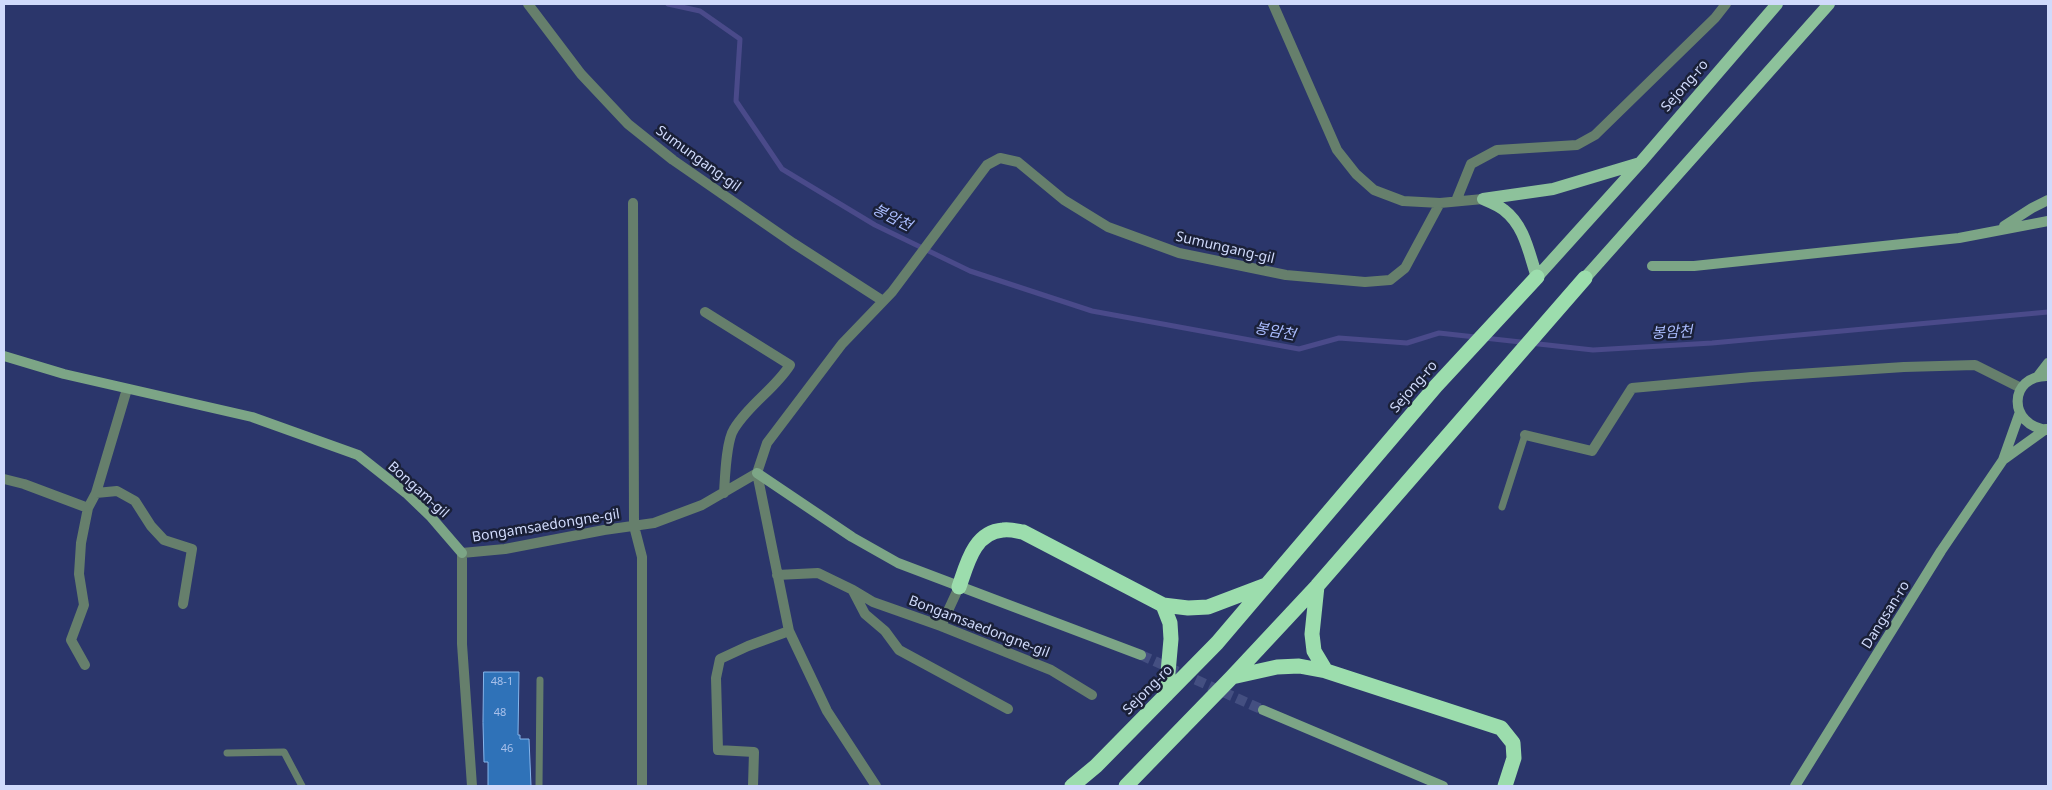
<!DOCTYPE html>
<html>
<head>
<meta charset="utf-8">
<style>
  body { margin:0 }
  #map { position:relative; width:2052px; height:790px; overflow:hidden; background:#2b366b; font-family:"Noto Sans",sans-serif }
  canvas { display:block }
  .frame { position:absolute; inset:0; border:5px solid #d0dafb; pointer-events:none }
</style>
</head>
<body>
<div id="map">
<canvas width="2052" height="790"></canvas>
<div class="frame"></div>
</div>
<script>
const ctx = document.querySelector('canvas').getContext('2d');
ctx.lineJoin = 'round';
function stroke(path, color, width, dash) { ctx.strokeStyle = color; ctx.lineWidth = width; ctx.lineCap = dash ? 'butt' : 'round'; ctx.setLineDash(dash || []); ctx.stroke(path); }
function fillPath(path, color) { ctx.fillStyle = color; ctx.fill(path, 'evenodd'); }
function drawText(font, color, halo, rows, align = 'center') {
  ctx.font = font + ' "Noto Sans","Noto Sans KR",sans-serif'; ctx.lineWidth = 5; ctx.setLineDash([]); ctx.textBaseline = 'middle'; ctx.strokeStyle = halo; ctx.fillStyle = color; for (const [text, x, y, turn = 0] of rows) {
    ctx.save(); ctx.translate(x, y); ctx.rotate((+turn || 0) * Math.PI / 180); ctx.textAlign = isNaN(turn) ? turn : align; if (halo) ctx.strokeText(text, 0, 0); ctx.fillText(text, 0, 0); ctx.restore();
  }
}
stroke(new Path2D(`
  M668,4l32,7 40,28 -4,62 46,68 93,56 95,46 122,40 207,38 40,-11 68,5 32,-10 154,17 119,-7 336,-31`), '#4a4a8a', 5);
const building = new Path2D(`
  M484,672h35l-1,63h2v4h9l2,47h-43v-24h-4l-1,-39z`);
fillPath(building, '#2f72b8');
stroke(building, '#85b5eb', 1);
stroke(new Path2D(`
  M1141,655l122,55`), '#444f81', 10, [10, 5]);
stroke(new Path2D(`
  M1502,507l23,-72
  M227,753l57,-1 18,34
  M539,786l1,-106`), '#667f6c', 7);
stroke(new Path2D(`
  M528,4l53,70 47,50 45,36 120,83 90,58
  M1273,4l64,146 19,24 18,16 29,11 37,2 43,-4
  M1456,201l15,-37 26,-14 80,-5 18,-10 120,-117 11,-14
  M633,203l1,323 8,31v229
  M705,312l85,53c-15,24 -41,39 -56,64 -8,12 -9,49 -10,64
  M1525,435l67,16 40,-63 120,-11 152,-10 71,-2 46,23
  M757,473l10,-30 75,-99 50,-52 95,-127 13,-7 18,4 46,38 44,27 71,26 107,22 79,7 25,-2 15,-12 35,-65
  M4,479l20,5 64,24
  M96,493l21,-2 18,10 16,25 13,14 28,9 -9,55
  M777,575l41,-2 35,17 20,12 68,24 110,44 41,25
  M853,591l12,23 20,17 14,19 109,59
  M941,626l18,-39
  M85,665l-14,-25 13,-35 -5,-31 2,-31 7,-35 8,-15 31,-104
  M472,786l-10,-142v-91l43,-4 99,-19 50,-7 48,-18 55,-32 32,158 38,80 49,75
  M753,786l1,-34 -36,-2 -2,-72 4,-19 28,-13 41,-15`), '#667f6c', 10);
stroke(new Path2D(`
  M2004,226l28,-18 16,-8
  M1652,266h42l265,-28 89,-17
  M4,356l60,18 188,43 106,38 48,38 25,24 31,36
  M2038,376l10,-13
  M2048,376c-40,-1 -41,50 0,54
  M2003,460l43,-31
  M757,473l95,64 46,26 243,92
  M1263,710l180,76
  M1795,786l146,-235 62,-91 17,-48`), '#7ca586', 10);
stroke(new Path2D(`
  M1537,277l103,-114 137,-159
  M1537,277c-8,-23 -12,-51 -33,-67 -6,-5 -14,-8 -21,-11l70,-10 87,-26
  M1585,278l244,-274`), '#8dc29b', 12);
stroke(new Path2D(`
  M959,587c8,-23 15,-55 44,-57 7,-1 14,1 20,2l140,73
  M1326,671l175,57 12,15 1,15 -9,28
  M1232,677l45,-10 22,-1 27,5 -12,-20 -2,-17 5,-48
  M1166,695l5,-56 -1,-16 -7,-18 25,3 20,-1 58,-22
  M1072,786l24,-20 121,-123 219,-257 101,-109
  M1126,786l106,-109 85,-91 268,-308`), '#9cddad', 15);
drawText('11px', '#a8c0ea', null, [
  ["48-1",502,682],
  ["48",500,713],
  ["46",507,749]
]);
drawText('14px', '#d0dafb', '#1a2038', [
  ["Sejong-ro",1685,86,-49],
  ["Sumungang-gil",698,159,36],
  ["Sumungang-gil",1225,248,13],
  ["Sejong-ro",1414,387,-49],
  ["Bongam-gil",418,490,42],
  ["Bongamsaedongne-gil",546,526,-9],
  ["Dangsan-ro",1886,615,-58],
  ["Bongamsaedongne-gil",979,627,21],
  ["Sejong-ro",1148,690,-45]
]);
drawText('italic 15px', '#abbdff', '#1a2038', [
  ["봉암천",892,218,27],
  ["봉암천",1275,332,10],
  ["봉암천",1672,333,-3]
]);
</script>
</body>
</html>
